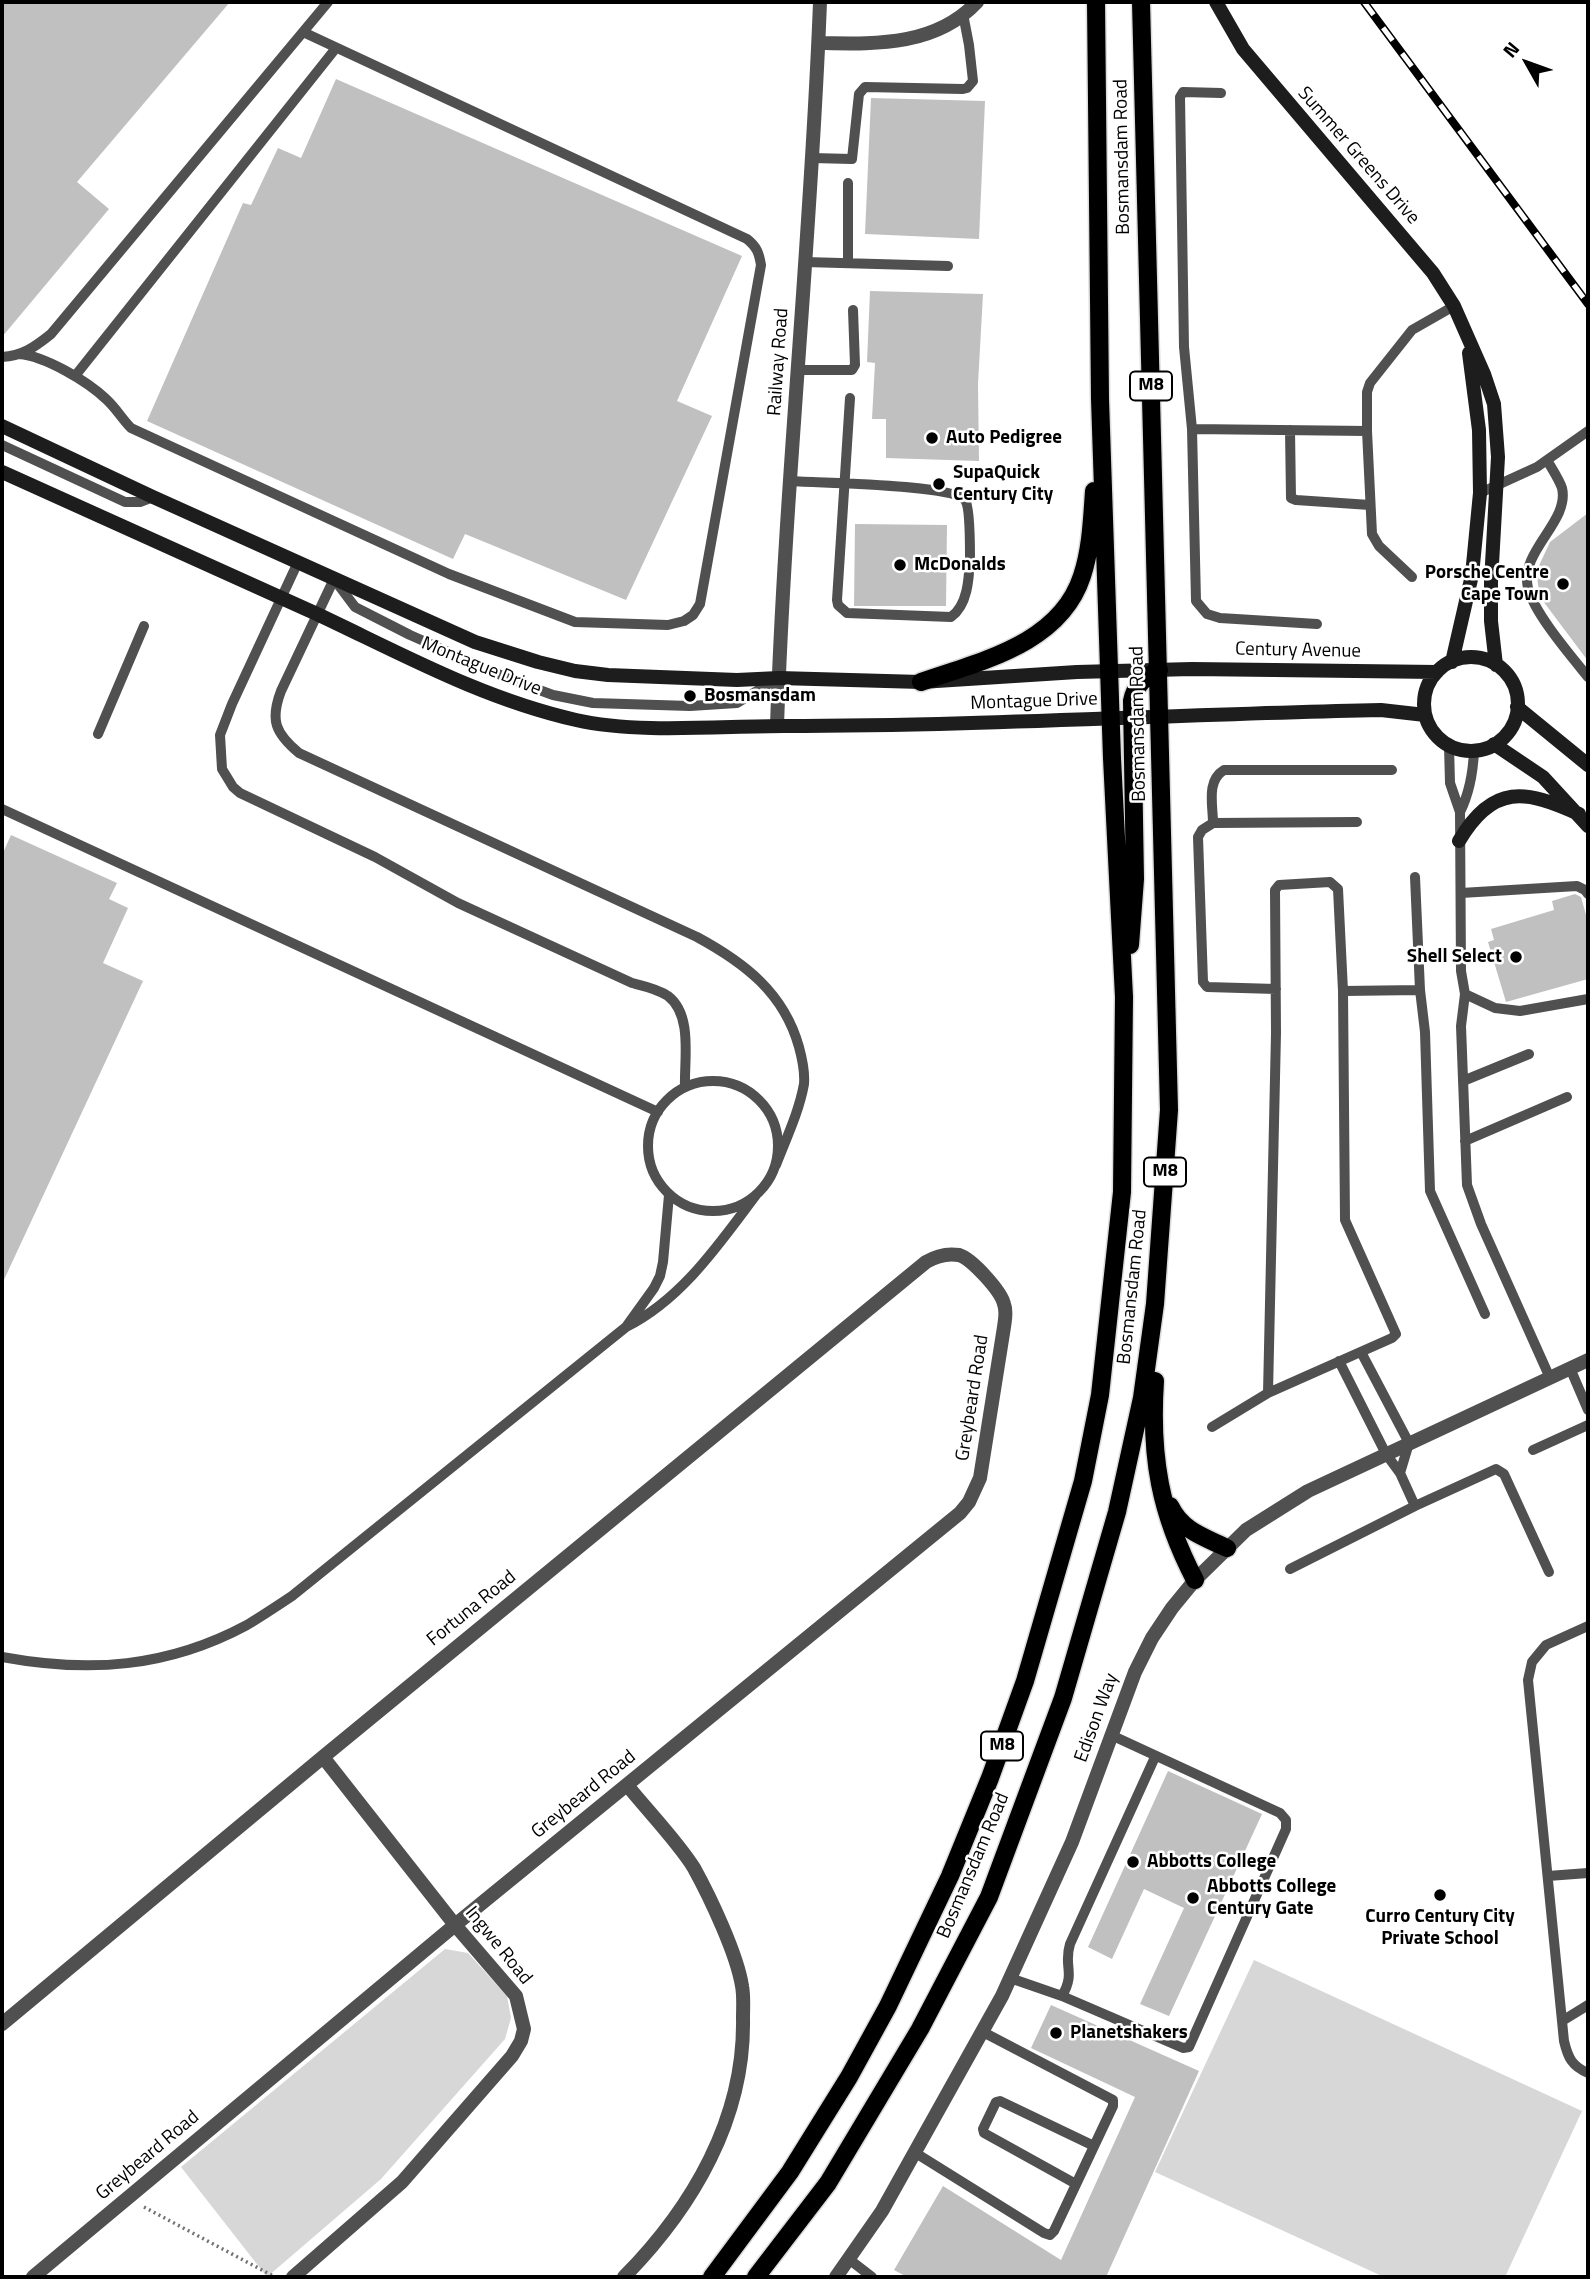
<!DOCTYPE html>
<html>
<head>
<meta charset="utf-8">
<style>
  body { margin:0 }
  #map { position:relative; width:1590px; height:2279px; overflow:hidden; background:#fff; font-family:"Titillium Web",sans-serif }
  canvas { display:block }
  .frame { position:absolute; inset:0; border:4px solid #000; pointer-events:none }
  .north { position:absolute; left:1492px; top:28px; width:70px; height:70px; -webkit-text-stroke:5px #fff; paint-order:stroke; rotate:310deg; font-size:19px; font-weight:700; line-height:28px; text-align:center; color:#000 }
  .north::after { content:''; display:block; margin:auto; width:24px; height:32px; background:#000; clip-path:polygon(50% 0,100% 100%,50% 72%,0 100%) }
</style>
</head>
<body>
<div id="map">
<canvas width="1590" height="2279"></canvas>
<div class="frame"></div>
<div class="north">N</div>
</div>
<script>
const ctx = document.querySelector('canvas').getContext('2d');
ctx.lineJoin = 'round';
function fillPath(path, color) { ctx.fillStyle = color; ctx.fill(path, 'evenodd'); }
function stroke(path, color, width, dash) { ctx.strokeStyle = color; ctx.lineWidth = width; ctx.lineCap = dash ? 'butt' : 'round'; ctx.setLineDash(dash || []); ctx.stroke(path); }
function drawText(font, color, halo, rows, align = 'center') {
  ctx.font = font + ' "Titillium Web",sans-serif'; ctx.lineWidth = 5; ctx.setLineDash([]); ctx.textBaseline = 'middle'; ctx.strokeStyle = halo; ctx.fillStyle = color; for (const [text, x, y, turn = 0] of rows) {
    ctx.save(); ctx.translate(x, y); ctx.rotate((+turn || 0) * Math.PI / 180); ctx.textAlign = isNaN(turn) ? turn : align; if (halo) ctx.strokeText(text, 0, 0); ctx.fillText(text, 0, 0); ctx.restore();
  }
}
fillPath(new Path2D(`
  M445,1949l23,4 39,43 4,22 -6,21 -124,140 -114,98 -86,-110z
  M1254,1960l328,151 -77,166h-121l-229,-105z`), '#d7d7d7');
fillPath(new Path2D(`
  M2,2h228l-153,180 32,27 -107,128z
  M336,79l406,177 -65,145 35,15 -86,184 -161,-66 -12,25 -306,-138 96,-218 8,2 27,-57 23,10z
  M871,98l114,3 -6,138 -114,-5z
  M870,291l113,3 -5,90 1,77 -93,-3v-39h-14l3,-56 -8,-1z
  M1588,513v148l-48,-64 -4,-25 14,-30z
  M855,524l92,1 -1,81h-92z
  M11,835l106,48 -8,16 19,9 -25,55 40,18 -141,303v-429z
  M1575,894l6,3 7,25v57l-82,23 -18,-60 6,-2 -3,-11 63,-19 -2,-9z
  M1168,1771l94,43 -93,202 -29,-12 44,-96 -40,-19 -32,70 -24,-12z
  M1051,2005l148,66 -93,206h-199l-13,-7 49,-84 118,74 74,-163 -104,-49z`), '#c0c0c0');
const primary = new Path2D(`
  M921,682c60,-21 139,-38 161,-106 9,-27 10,-57 12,-85
  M1130,945l5,-66 -3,-178c3,-16 13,-24 27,-31
  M1155,1381c-5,76 5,132 40,199
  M1170,1506c12,25 34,31 57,42
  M712,2277l78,-105 59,-95 39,-71 62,-130 40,-98 35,-97 58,-200 17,-86 22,-203 2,-195 -12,-239 -12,-359 -4,-397
  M756,2277l72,-94 92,-154 69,-132 74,-199 54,-186 25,-114 13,-94 14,-194 -28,-1108`);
stroke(primary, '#dbdbdb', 21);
stroke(new Path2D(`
  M144,2207l131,70`), '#727272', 3.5, [2, 3.5]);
stroke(new Path2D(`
  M1221,93l-38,-1 -3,5 4,250 8,82 4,172 11,13 13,4 97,6
  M812,158l40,1 7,-65 6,-7 98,2 4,-1 6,-7 -4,-36 -6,-31
  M805,262l143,4
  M848,263v-80
  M19,354c26,2 68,27 87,45 10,9 16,20 25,29l318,146 126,48 93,3 16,-4 9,-6 7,-11 61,-339c-2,-12 -4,-18 -14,-26l-444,-207
  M2,357c20,-1 33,-10 49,-23l277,-332
  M797,370h55l3,-5 -2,-55
  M75,376l261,-328
  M1192,429l175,2
  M1290,430l1,68 5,2 74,5
  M2,445l123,57h15l13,-5
  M1547,460c5,9 12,19 15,28 8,34 -43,63 -34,100 6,25 43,68 60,89
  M790,481c27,2 162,3 175,19 5,6 5,48 5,58 -1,20 -2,47 -19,59l-104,-4 -9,-8 -1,-5 13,-202
  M1480,493l57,-26 51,-36
  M298,562l-66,142 -12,31 2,34 11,18 7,6 135,64 83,46 174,80c12,3 26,6 36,13 25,19 16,64 17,91
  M1412,577l-33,-31 -7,-12 -5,-103v-39l3,-9 42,-53 42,-24
  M775,680l-38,23 -47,3 -97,-3 -40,-8 -41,-15 -102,-45 -55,-28 -21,-28 -53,112c-11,29 -6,42 18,62l398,184c48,26 87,56 102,110 3,11 6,25 5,37 -5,28 -18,55 -28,81
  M98,734l46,-108
  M1449,746l1,37 10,29 1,159 4,23 -4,32 6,159 14,39 69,154
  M2,809l656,303
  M1460,812c10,-20 13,-39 14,-61
  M1213,823l144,-1
  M1461,893l116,-7 8,4 3,4
  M1276,989l-69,-2 -4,-5 -5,-145 4,-7 11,-7c0,-18 -7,-42 11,-53h168
  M1420,990l5,42 5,159 55,123
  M1343,991l77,-1 -5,-113
  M1465,994l30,14 25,3 68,-12
  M648 1146a65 65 0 1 1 130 0a65 65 0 1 1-130 0Z
  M1463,1081l66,-27
  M1465,1141l102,-44
  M626,1327l28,-39 6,-12 3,-14 6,-67
  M1361,1352l48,91 -9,30
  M1339,1361l47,93 14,19 15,33
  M1570,1368l18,42
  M1212,1427l56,-34 124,-55 4,-4 -51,-114 -2,-229 -5,-102 -8,-7 -51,3 -4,5 1,143 -8,360
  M1533,1450l55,-25
  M1290,1569l125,-63 81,-37 8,5 45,98
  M1588,1626l-42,19 -14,17 -4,18 36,361c4,17 8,25 24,32
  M2,1657c87,16 165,11 245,-32 15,-9 30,-19 45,-29l334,-269c56,-28 93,-83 130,-132
  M1548,1876l40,-3
  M1010,1978l52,18 121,52 6,-1 97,-218v-9l-6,-7 -169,-78
  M1062,1996c14,-24 1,-29 8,-52l85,-187
  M1562,2021l26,-16
  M914,2152l130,81 6,2 4,-4 59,-125v-6l-130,-68
  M1076,2184l-92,-51 -1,-4 13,-27 4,-1 94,45
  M850,2260l22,17`), '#505050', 10);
stroke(new Path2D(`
  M819,43c55,1 116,4 158,-41
  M777,726c8,-242 34,-483 43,-724
  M2,2024l321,-267 603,-495c10,-6 21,-9 33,-7 13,4 42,36 45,49 3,8 1,15 0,23l-24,151 -11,24 -9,11 -505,412 -422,352
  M293,2277l109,-95 110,-126 9,-15 3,-12 -8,-33 -61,-71 -132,-168
  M624,2277c69,-70 121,-159 119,-259 0,-10 1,-22 -1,-32 -5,-32 -32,-89 -48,-118 -16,-26 -47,-58 -67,-83
  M836,2277l46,-66 120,-215 70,-154 63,-170 17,-34 20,-30 23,-28 51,-50 62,-39 280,-131`), '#505050', 14);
stroke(new Path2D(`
  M1216,2l27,47 190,224 21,33 30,68 10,30 4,53 -7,125v39l5,44
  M2,426l151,71 322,145 63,20 37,9 33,4 129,5 42,-2 142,4 156,-10 115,-3 245,3
  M2,472c105,47 210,94 315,142 85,40 166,85 259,106 61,14 144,6 208,6 199,0 398,-12 597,-16l44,5
  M1424 704a47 47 0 1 1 94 0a47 47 0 1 1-94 0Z
  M1452,662l20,-87 8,-82 -1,-63 -10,-77
  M1517,707l71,58
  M1494,744l49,33 45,49
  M1459,841c34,-58 67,-51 120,-27`), '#1d1d1d', 14);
stroke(primary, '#000', 18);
const rail = new Path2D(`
  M1364,2l224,302`);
stroke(rail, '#000', 8);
stroke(rail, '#fff', 5, [16]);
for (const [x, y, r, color] of [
  [932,438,7,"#000"],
  [939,484,7,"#000"],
  [900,565,7,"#000"],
  [1563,584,7,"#000"],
  [690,696,7,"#000"],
  [1516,957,7,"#000"],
  [1133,1862,7,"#000"],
  [1440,1895,7,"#000"],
  [1193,1898,7,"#000"],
  [1056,2033,7,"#000"]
]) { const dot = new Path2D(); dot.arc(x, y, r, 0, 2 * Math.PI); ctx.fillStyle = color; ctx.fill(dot); stroke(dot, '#fff', 2.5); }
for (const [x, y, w] of [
  [1151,386,42],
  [1165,1172,42],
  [1002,1746,42]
]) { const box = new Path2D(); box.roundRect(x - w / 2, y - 14.5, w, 29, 5); ctx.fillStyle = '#fff'; ctx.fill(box); stroke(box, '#000', 2); }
drawText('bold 18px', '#000', null, [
  ["M8",1151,386],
  ["M8",1165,1172],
  ["M8",1002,1746]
]);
drawText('19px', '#000', '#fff', [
  ["Summer Greens Drive",1358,156,49],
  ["Bosmansdam Road",1123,157,-91],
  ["Railway Road",779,362,-86],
  ["Century Avenue",1298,651,1],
  ["Montague Drive",481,667,22],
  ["Montague Drive",1034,702,-2],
  ["Bosmansdam Road",1139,724,-91],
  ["Bosmansdam Road",1133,1287,-84],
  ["Greybeard Road",973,1398,-81],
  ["Fortuna Road",472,1609,-39],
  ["Edison Way",1097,1718,-70],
  ["Greybeard Road",584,1795,-39],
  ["Bosmansdam Road",974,1866,-67],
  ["Ingwe Road",498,1946,51],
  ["Greybeard Road",148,2156,-40]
]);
drawText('bold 19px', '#000', '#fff', [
  ["Auto Pedigree",946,438],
  ["SupaQuick",953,473],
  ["Century City",953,495],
  ["McDonalds",914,565],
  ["Porsche Centre",1549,573,"right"],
  ["Cape Town",1549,595,"right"],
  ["Bosmansdam",704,696],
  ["Shell Select",1502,957,"right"],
  ["Abbotts College",1147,1862],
  ["Abbotts College",1207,1887],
  ["Century Gate",1207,1909],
  ["Curro Century City",1440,1917,"center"],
  ["Private School",1440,1939,"center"],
  ["Planetshakers",1070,2033]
], 'left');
</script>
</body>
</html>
